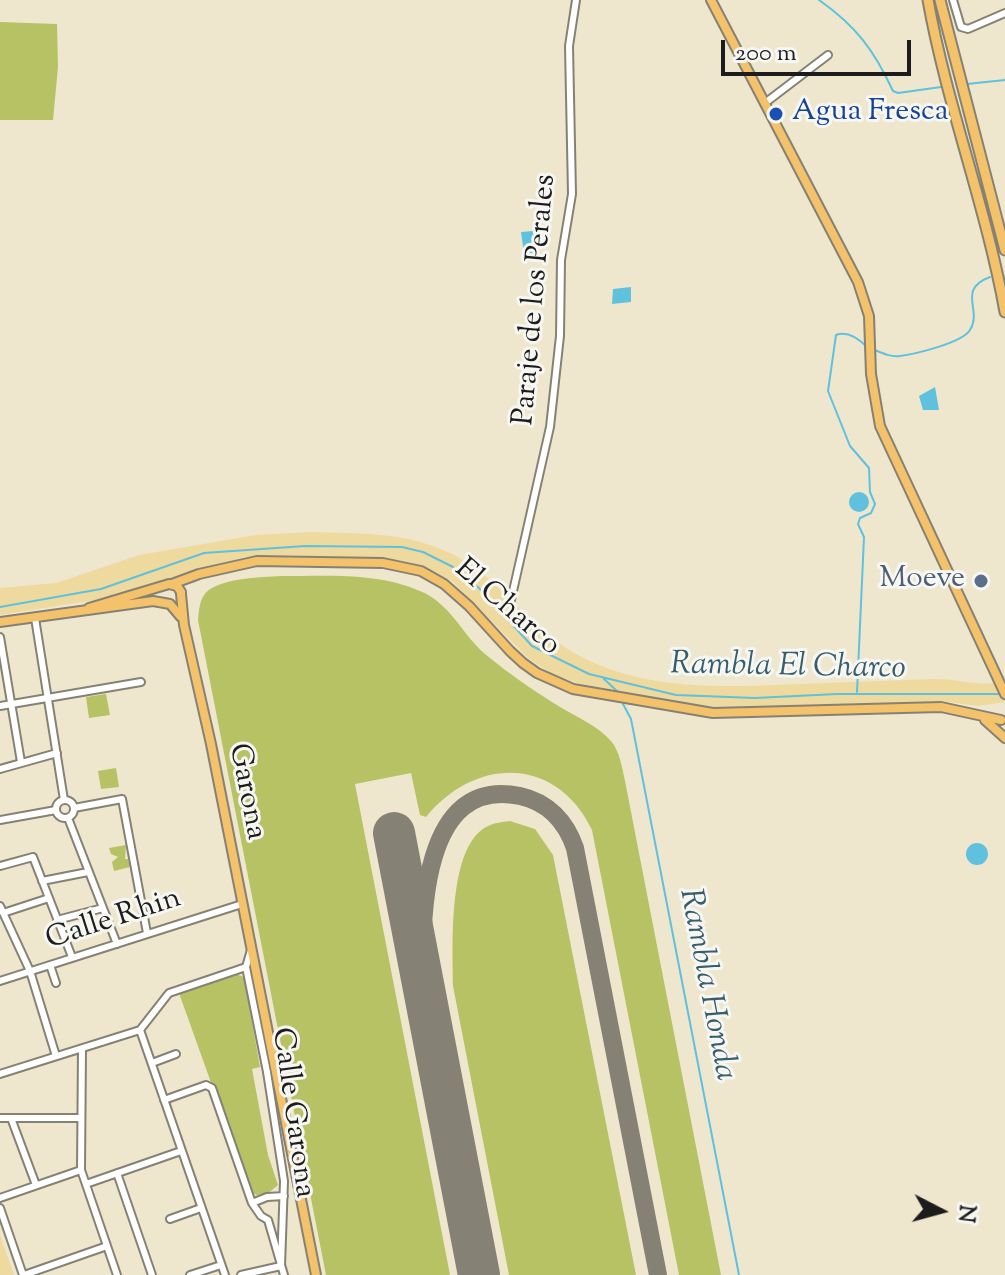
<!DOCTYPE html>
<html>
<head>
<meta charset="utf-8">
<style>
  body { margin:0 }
  #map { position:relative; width:1005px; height:1275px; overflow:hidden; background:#eee7ce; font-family:"Sorts Mill Goudy",serif }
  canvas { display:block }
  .north { position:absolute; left:901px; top:1171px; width:80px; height:80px; -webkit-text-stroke:6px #f6f6f2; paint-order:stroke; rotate:96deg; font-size:22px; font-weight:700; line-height:32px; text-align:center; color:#1c1c1c }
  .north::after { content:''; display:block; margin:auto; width:28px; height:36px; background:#1c1c1c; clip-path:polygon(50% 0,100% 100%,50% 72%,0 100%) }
  .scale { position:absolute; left:721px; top:40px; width:190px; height:36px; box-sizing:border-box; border:4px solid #1c1c1c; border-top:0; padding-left:10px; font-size:24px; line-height:28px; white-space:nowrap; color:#1c1c1c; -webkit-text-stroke:6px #f6f6f2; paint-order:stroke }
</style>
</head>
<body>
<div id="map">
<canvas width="1005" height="1275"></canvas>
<div class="north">N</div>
<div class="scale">200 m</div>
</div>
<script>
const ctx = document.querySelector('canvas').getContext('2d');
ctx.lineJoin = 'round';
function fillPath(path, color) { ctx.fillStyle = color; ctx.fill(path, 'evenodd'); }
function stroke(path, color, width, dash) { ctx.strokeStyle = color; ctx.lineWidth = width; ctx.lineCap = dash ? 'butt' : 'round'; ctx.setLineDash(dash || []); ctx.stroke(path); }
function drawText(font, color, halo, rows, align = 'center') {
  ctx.font = font + ' "Sorts Mill Goudy",serif'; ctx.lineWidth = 6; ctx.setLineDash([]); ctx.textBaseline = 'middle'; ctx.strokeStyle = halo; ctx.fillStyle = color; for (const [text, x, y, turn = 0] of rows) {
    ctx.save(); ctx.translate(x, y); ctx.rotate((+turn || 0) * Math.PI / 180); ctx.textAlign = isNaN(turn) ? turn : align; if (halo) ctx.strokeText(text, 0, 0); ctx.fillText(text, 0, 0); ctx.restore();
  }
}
fillPath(new Path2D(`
  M0,22l57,2 1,43 -5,53h-53z
  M281,576c45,0 96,-4 139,15 31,13 41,42 65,63 24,20 49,37 75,53 17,10 38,19 51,34 9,11 11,27 14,40l96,494h-42l-87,-445c-36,-75 -117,-73 -166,-13l-6,-2 -9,-42 -56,11 95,491h-124l-128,-655c1,-9 1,-17 6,-25 12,-17 58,-18 77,-19z
  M106,694l4,21 -21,3 -3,-21z
  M116,768l3,19 -18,2 -3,-18z
  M510,821l25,8 18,26 83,420h-127l-56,-289c0,-38 -6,-137 33,-159 7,-4 16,-5 24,-6z
  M126,845l-1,14h3l2,8 -16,4 -2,-9 6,-5 -7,-3 -2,-6z
  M236,974l8,3 16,90 -8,2 16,86 10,30 -11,9 -11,1 -7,-6 -70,-196z`), '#b6c263');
fillPath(new Path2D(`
  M311,532c73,2 129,0 186,54 26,25 50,53 83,70 68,36 145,31 220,28 44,-2 89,-3 133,-5 24,-1 49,9 72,2v21l-27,4 -38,-5 -230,7 -130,-24 -26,-9 -26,-17 -76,-77 -30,-16 -35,-7 -108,-3 -34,2 -150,43 -95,15v-27l56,-5 83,-28 117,-20z
  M0,1235l14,40h-14z`), '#eeda9e');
fillPath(new Path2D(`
  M533,231l4,29 -12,2 -4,-30z
  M631,287v15l-19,2 1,-15z
  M935,387l4,23h-16l-4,-14z
  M849 502a10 10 0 1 1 20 0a10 10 0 1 1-20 0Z
  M966 854a11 11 0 1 1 22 0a11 11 0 1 1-22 0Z`), '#5fc1de');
stroke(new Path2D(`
  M819,0c37,26 55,50 74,91l5,2 43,-6
  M967,84l38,-4
  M875,350c9,4 16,7 25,6 15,-2 62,-13 70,-26 13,-20 -14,-40 20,-53
  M0,607l101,-18 103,-36 101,-7 97,1 21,5 30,15 26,21 53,58 57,28 87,21 79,3 82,-4h163
  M604,679l14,13
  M857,692l7,-155 -6,-13 2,-6 11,-5 4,-9 -5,-12 -1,-24 -19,-22 -22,-55 8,-56c11,-4 23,4 31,12
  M623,704l8,15 108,556`), '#5fc1de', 2);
stroke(new Path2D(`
  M422,978c-1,-61 0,-203 98,-182 28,6 46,26 55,52l83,427`), '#858275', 18);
stroke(new Path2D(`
  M394,833l85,442`), '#858275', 42);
const minor = new Path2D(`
  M953,0l8,27 7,2 37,-16
  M765,103l63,-48
  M511,600l39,-173 10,-91 1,-76 11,-66 -3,-148 7,-46
  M35,618l29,182
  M0,637l21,125
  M0,706l141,-24
  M0,769l57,-16
  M56 809a9 9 0 1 1 18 0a9 9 0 1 1-18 0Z
  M74,808l48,-9 25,134
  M68,818l49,126
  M0,820l56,-10
  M0,866l33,-9 39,100
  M42,881l46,-9
  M0,906l30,65 26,85
  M3,913l46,-15
  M57,920l46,-12
  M251,950l-5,17 21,105 17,109 -3,85
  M50,965l6,18
  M0,981l242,-77
  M140,1030l85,245
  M82,1049l-1,121 36,105
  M152,1063l24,-9
  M0,1074l140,-44 29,-37 77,-26
  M164,1100l42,-15 6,3 40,115 9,13 7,4 16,55
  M0,1118h81
  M11,1118l25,67
  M117,1173l35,102
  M86,1184l95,-33
  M0,1198l81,-28
  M252,1203l15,-6 17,-1
  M0,1208l23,67
  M170,1219l31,-11
  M24,1275l83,-29
  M190,1275l31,-10
  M241,1275l40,-9`);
const major = new Path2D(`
  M711,0l147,282 11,34 2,58 9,52 125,268
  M172,584l27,-10 58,-13 126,2 38,8 23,13 25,22 41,45 13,12 14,10 36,16 140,24 228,-6 60,13
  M181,594l3,31 27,119 105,531
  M89,608l80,-24 8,2 4,6
  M0,622l153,-21 17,3 11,13
  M985,720l20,18`);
const highway = new Path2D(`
  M928,0c19,106 58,206 77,312
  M940,0l65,250`);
stroke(minor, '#858275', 10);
stroke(major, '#858275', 12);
stroke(highway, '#858275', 13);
stroke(minor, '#fff', 6);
stroke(major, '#f4c26a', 8);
stroke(highway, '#f4c26a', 9);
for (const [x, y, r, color] of [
  [776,114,8,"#1a4fb4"],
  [981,581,8,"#5c6f8a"]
]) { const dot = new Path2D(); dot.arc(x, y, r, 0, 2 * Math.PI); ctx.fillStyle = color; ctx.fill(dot); stroke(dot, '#f6f6f2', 3); }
drawText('30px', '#164399', '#f6f6f2', [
  ["Agua Fresca",792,114]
], 'left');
drawText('30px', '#1c1c1c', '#f6f6f2', [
  ["Paraje de los Perales",537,300,-85],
  ["El Charco",506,609,41],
  ["Garona",245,792,79],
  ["Calle Rhin",114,921,-18],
  ["Calle Garona",291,1113,82]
]);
drawText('30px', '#4e5e75', '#f6f6f2', [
  ["Moeve",965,581]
], 'right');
drawText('italic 32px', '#375e6a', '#f6f6f2', [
  ["Rambla El Charco",788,669,1],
  ["Rambla Honda",705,985,79]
]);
</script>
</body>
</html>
